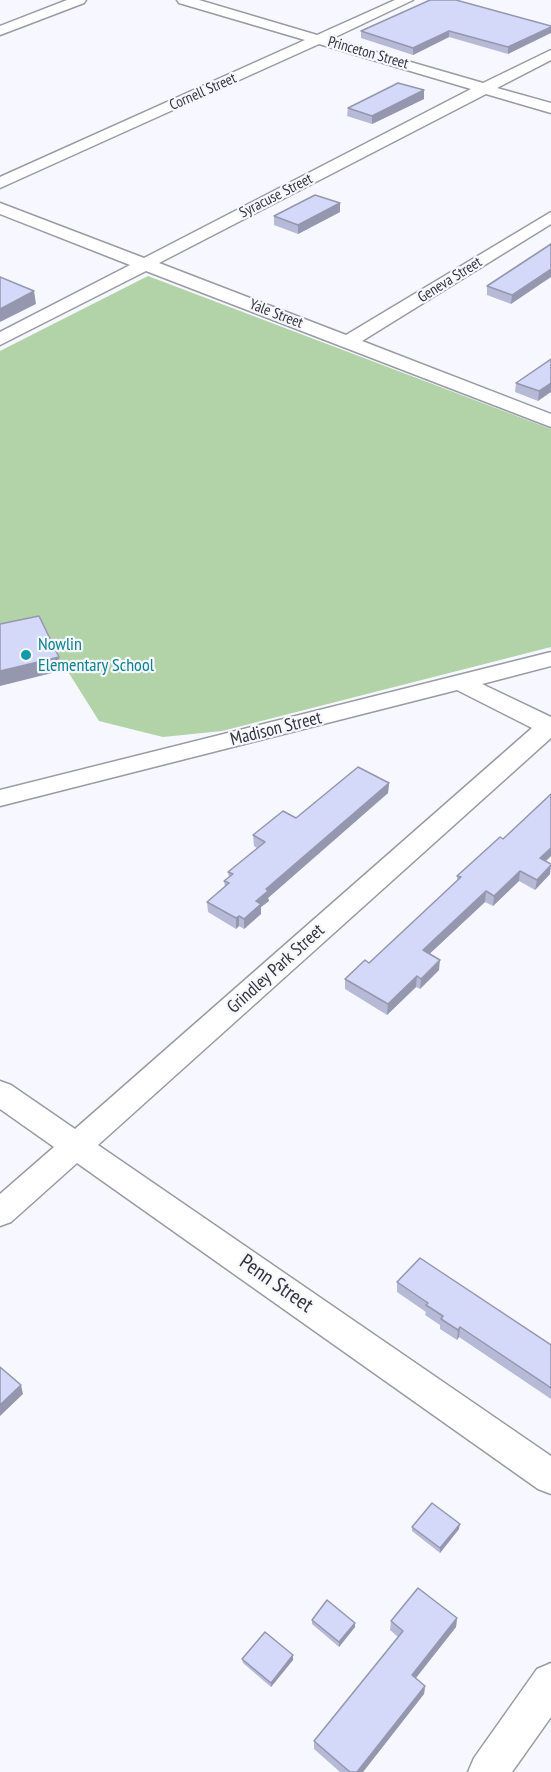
<!DOCTYPE html>
<html>
<head>
<meta charset="utf-8">
<style>
  body { margin:0 }
  canvas { display:block; background:#f6f7ff }
</style>
</head>
<body>
<canvas width="551" height="1772"></canvas>
<script>
const ctx = document.querySelector('canvas').getContext('2d');
ctx.lineJoin = 'round';
function fillPath(path, color) { ctx.fillStyle = color; ctx.fill(path, 'evenodd'); }
function stroke(path, color, width, dash) { ctx.strokeStyle = color; ctx.lineWidth = width; ctx.lineCap = dash ? 'butt' : 'round'; ctx.setLineDash(dash || []); ctx.stroke(path); }
function drawText(font, color, halo, rows, align = 'center') {
  ctx.font = font + ' "PT Sans Narrow",sans-serif'; ctx.lineWidth = 4.5; ctx.setLineDash([]); ctx.textBaseline = 'middle'; ctx.strokeStyle = halo; ctx.fillStyle = color; for (const [text, x, y, turn = 0] of rows) {
    ctx.save(); ctx.translate(x, y); ctx.rotate((+turn || 0) * Math.PI / 180); ctx.textAlign = isNaN(turn) ? turn : align; if (halo) ctx.strokeText(text, 0, 0); ctx.fillText(text, 0, 0); ctx.restore();
  }
}
fillPath(new Path2D(`
  M148,276l403,153v218l-329,84 -59,6 -64,-16 -32,-51 -7,1 -21,-42 -39,9v-287z`), '#b2d2a7');
const minor = new Path2D(`
  M67,0h19l-2,3 -84,32v-9z
  M177,0h22l118,35 78,-35h18l-82,39 152,44 68,-33v10l-54,28 54,15v10l-65,-19 -327,169 187,72 205,-123v12l-189,117 189,73v13l-405,-156 -146,74v-13l130,-67 -130,-51v-11l144,55 327,-169 -152,-45 -319,144v-11l305,-137 -126,-37z
  M551,652v14l-69,18 69,33v21l-453,407 453,311v38l-13,-5 -461,-326 -66,59 -11,4v-32l54,-47 -54,-38v-28l11,4 64,44 457,-401 -75,-38 -457,116v-16z
  M551,1663v54l-39,55h-44l6,-14 63,-89z`);
stroke(minor, '#9a9ba2', 3);
fillPath(minor, '#fff');
fillPath(new Path2D(`
  M551,26l-43,28 -59,-17 -36,18 -52,-17v-7z
  M424,99l-52,25 -25,-8 1,-8z
  M340,203v9l-42,22 -24,-9v-9z
  M551,244l-40,60 -24,-9v-9z
  M551,359l-13,42 -23,-9 1,-9z
  M389,783l-1,10 -120,105 1,3 -8,6v7l-17,15 -5,-3 -3,3 -28,-17 -1,-10 18,-15 -1,-6 5,-4 -1,-5 29,-24 -3,-2 -1,-11 43,-17z
  M551,794v62l-5,5 4,13 -15,16 -16,-9 -26,25 -8,-4 -56,52 10,16 -19,19 -4,-2 -29,28 -42,-26v-10l24,-16 88,-82v-5l46,-37z
  M397,1282l154,63v54l-92,-62 -2,3 -17,-11v-4l-15,-10 1,-3 -29,-20z
  M412,1527l47,2 -19,24 -28,-22z
  M457,1618l-1,9 -40,51 9,8 -1,8 -61,78h-23l-26,-23v-8l84,-104 -8,-7 1,-9z
  M312,1620l43,7 -16,20 -27,-23z
  M293,1655v5l-22,27 -28,-24 -1,-4z`), '#b6bad6');
fillPath(new Path2D(`
  M551,27v6l-43,21v-7z
  M449,31v6l-36,18v-7z
  M424,90v9l-52,25v-8z
  M340,203v9l-42,22v-9z
  M551,269v8l-40,27 1,-9z
  M34,291l2,13 -36,18v-13z
  M551,383v9l-13,9 1,-10z
  M59,657l1,14 -60,15v-15z
  M389,783l-1,10 -120,105 1,3 -8,6v7l-17,15v-10l12,-18 10,-12z
  M551,848v8l-13,12 2,-10z
  M551,865l-1,9 -15,16 2,-10z
  M520,871l-1,10 -26,25 1,-10z
  M486,891l-1,11 -63,59 1,-11z
  M239,916v10l-3,3v-11z
  M440,960l-1,10 -19,19 1,-10z
  M417,976l-1,11 -29,28 1,-11z
  M460,1327l-1,10 -2,3 1,-10z
  M21,1385l2,9 -23,22v-11z
  M460,1524l-1,5 -19,24v-5z
  M457,1618l-1,9 -45,57 1,-9z
  M355,1623v4l-16,20v-5z
  M293,1655v5l-22,27v-4z
  M425,1686l-1,8 -61,78h-6z`), '#9497ae');
const building = new Path2D(`
  M430,0h26l95,26v1l-43,20 -59,-16 -36,17 -52,-17z
  M398,83l26,7 -52,26 -24,-8z
  M315,195l25,8 -42,22 -24,-9z
  M551,244v25l-39,26 -25,-9z
  M0,277l34,14 -34,18z
  M551,359v24l-12,8 -23,-8z
  M39,616l20,41 -59,14v-47z
  M358,767l31,16 -123,106 2,2 -12,10 5,3 -17,15 -5,-3 -3,2 -29,-16 22,-19 -5,-2 9,-7 -5,-2 37,-30 -12,-7 30,-24 13,7z
  M551,794v54l-11,10 11,6v1l-14,15 -17,-9 -26,25 -8,-5 -63,59 17,10 -19,19 -4,-3 -29,28 -43,-25 20,-19 4,3 92,-86 -4,-1 43,-39 3,2z
  M420,1258l131,87v43l-91,-61 -2,3 -17,-11 2,-3 -17,-11 2,-2 -31,-21z
  M0,1367l21,18 -21,20z
  M432,1503l28,21 -20,24 -28,-21z
  M418,1588l39,30 -45,57 13,11 -68,86h-7l-36,-31 89,-110 -12,-10z
  M327,1600l28,23 -16,19 -27,-22z
  M265,1632l28,23 -22,28 -29,-24z`);
fillPath(building, '#d4d8f9');
stroke(building, '#9497ae', 1.5);
for (const [x, y, r, color] of [
  [26,655,6,"#0f9aa8"]
]) { const dot = new Path2D(); dot.arc(x, y, r, 0, 2 * Math.PI); ctx.fillStyle = color; ctx.fill(dot); stroke(dot, '#f6f7ff', 2); }
drawText('15px', '#343538', '#f6f7ff', [
  ["Princeton Street",368,53,16],
  ["Cornell Street",203,92,-24],
  ["Syracuse Street",276,196,-27],
  ["Geneva Street",450,280,-32],
  ["Yale Street",276,314,21]
]);
drawText('18px', '#0d838f', '#f6f7ff', [
  ["Nowlin",38,645],
  ["Elementary School",38,666]
], 'left');
drawText('18px', '#343538', '#f6f7ff', [
  ["Madison Street",276,729,-14],
  ["Grindley Park Street",276,969,-42]
]);
drawText('21px', '#343538', '#f6f7ff', [
  ["Penn Street",276,1284,35]
]);
</script>
</body>
</html>
